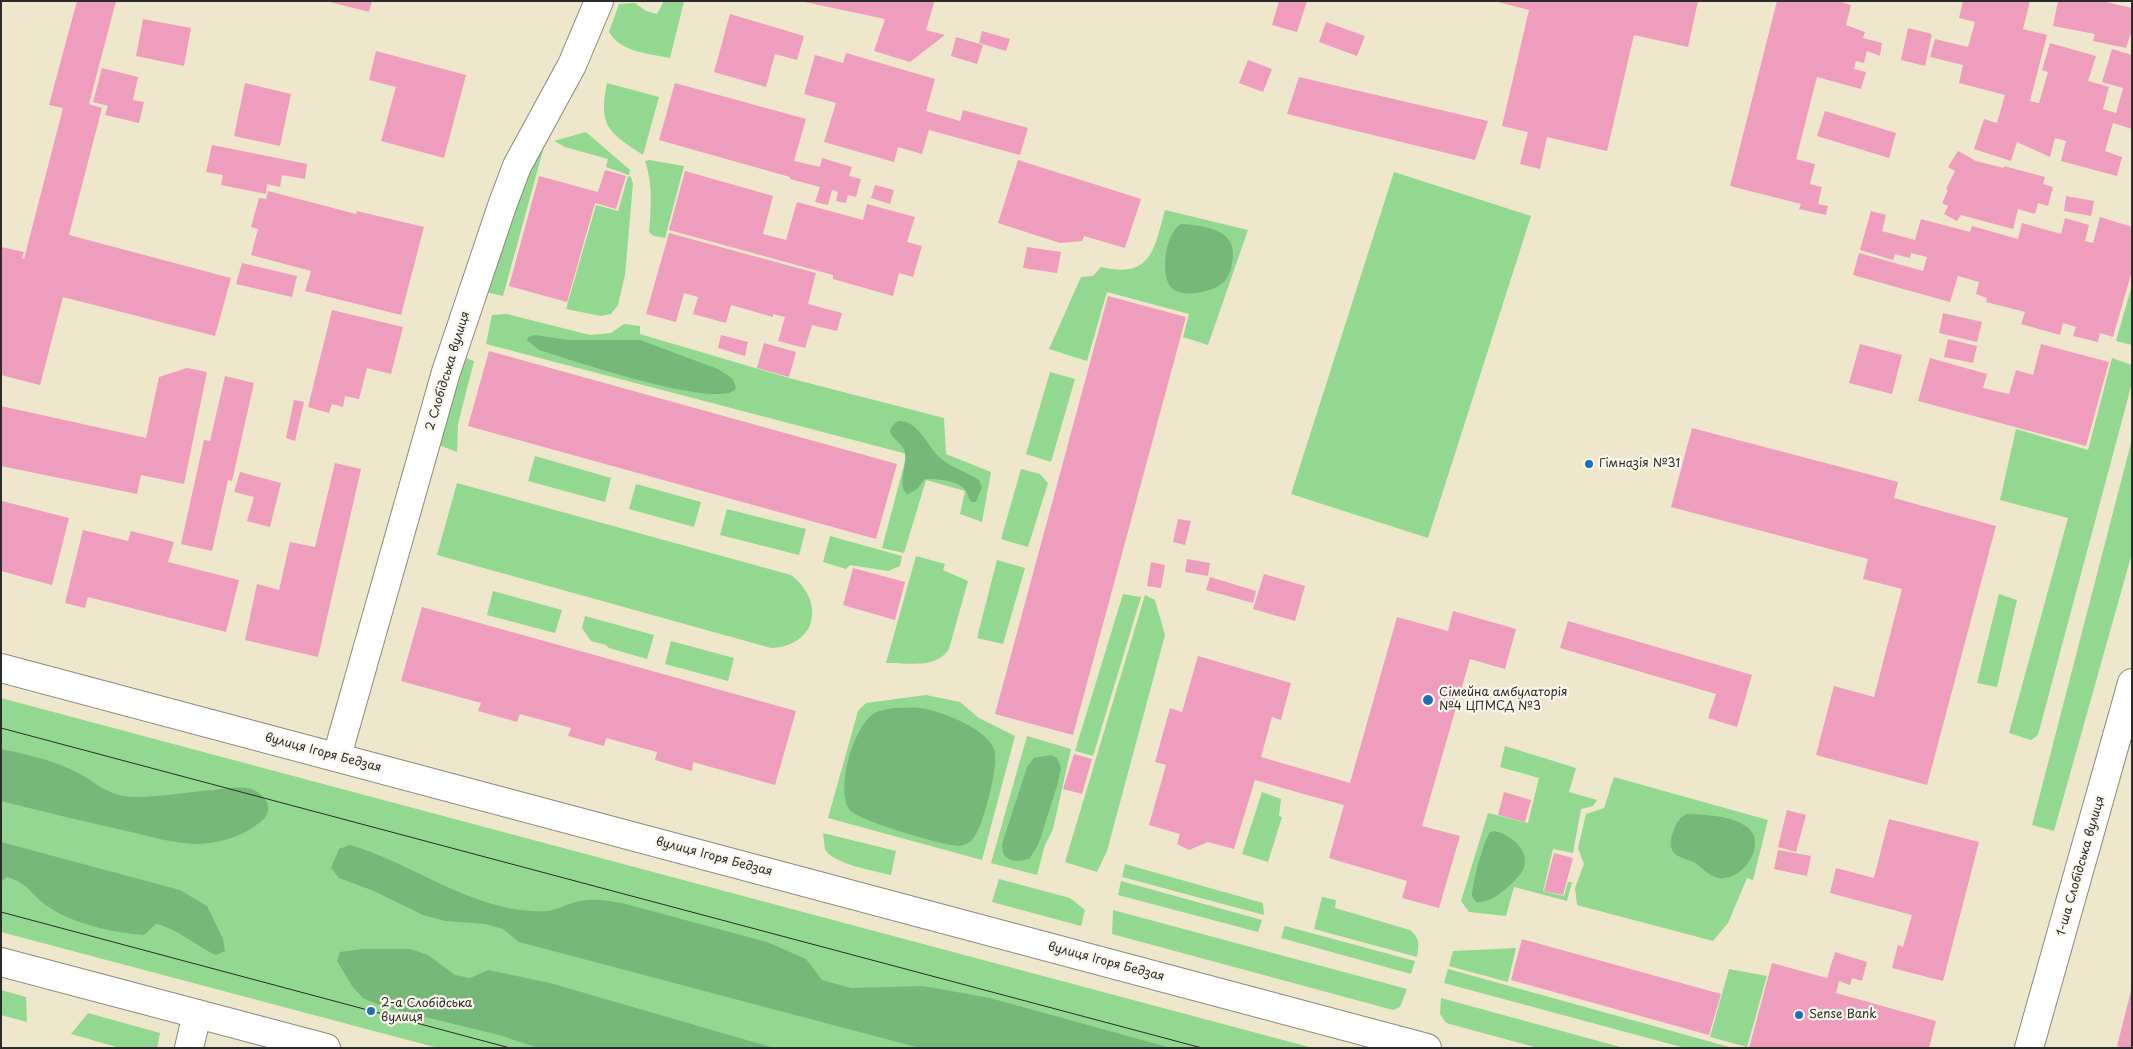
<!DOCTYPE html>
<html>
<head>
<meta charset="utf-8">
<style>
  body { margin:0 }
  #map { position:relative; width:2133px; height:1049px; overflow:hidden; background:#eee7cc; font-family:"Playpen Sans",sans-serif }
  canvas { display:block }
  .frame { position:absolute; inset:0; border:2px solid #2b2b2b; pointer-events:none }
</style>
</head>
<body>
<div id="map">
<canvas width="2133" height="1049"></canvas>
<div class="frame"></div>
</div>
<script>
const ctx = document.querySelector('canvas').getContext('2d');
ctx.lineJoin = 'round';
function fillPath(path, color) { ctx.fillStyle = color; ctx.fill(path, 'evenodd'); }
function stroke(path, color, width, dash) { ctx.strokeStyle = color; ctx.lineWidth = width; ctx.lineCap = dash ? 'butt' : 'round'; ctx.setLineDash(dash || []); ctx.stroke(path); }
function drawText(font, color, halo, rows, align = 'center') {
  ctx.font = font + ' "Playpen Sans",sans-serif'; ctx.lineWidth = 4.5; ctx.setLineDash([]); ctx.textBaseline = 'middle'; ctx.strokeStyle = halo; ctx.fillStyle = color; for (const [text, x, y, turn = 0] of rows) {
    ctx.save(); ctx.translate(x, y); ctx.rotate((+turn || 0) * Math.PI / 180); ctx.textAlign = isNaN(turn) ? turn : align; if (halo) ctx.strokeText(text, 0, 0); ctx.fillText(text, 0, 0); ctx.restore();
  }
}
fillPath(new Path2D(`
  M664,1h20l-14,57c-20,-4 -50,-6 -61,-26l10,-28 16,-1 11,8 11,3z
  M607,83l52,14 -16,58c-35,-23 -45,-29 -36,-72z
  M586,132l44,38 -1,5 -23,-8 2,-8 -43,-12 -11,-6z
  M545,143l-42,153 -17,-4c17,-50 31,-104 59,-149z
  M649,160l35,6 -19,72 -11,-2 -5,-4c2,-24 4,-48 -4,-71z
  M1394,172l137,44 -103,322 -137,-44z
  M628,176l3,1 2,7 -8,91 -7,30 -7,9 -10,2 -35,-7 30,-104 22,6z
  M1165,210l83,20 -40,115 -25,-8 6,-23 -82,-22 -20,69 -38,-12 32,-72 12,-1 8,-9c51,12 53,-18 64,-57z
  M2132,285v60l-16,-4z
  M507,314l83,21 21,-2 13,-9 16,2v8l149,44 155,40 2,36 45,18 -9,50 -22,-8 5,-23 -39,-11 -22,73 -22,-5 25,-94 -421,-110 6,-29z
  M463,357l11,4 -16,63 -1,28 -21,-8z
  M2112,358l20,7v18l-94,352 -7,5 -22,-7 59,-215 -68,-18 16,-71 72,21z
  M1050,372l25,7 -24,83 -25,-8z
  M2132,439v114l-78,278 -22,-6z
  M535,456l76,22 -6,24 -77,-21z
  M1021,469l19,5 8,9 -20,64 -27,-8z
  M457,483l334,92c35,27 26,71 -20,73l-334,-93z
  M636,484l65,18 -7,25 -65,-18z
  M727,509l79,20 -7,26 -79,-20z
  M830,536l72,20 -2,10 -12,5 -38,-6 -4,4 -23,-7z
  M916,556l29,8 -2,6 25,11 -19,68c-13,21 -42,13 -63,14z
  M997,560l28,8 -22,76 -26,-6z
  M493,591l69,19 -7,23 -68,-18z
  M1123,594l18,3 -48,159 -18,-5z
  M1999,594l18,6 -20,87 -20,-4z
  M1145,595l10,5 10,35 -58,216 -10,21 -32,-10z
  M585,616l69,19 -7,24 -38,-11 -3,-3 -15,-4 -9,-13z
  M671,641l63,17 -6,23 -63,-17z
  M926,695l34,7 19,16 36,18 -33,124 -154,-42 30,-107 8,-8z
  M1,698l1312,350h-875l-437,-116z
  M1027,736l44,13 -18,80 -8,16 -8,30 -46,-12z
  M1505,746l71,22 -7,24 28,8 -4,6 -12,3 -8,44 -20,-4 -10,42 21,5 4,-14h4l-5,19 -53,-14 -8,29 -37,-4 -8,-11 27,-88 40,10 11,-45 -39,-11z
  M1614,777l154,43 -15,60 -6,-2 -19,45 -15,18 -136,-36 -2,-17 9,-24 -6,-16 8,-34 18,-6z
  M1262,792l19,7 -2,17 3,1 -14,45 -26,-8z
  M823,833l73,18 -5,24c-16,-4 -59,-11 -66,-26 -1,-4 -1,-11 -2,-16z
  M1125,864l138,39 1,12 -142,-38z
  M999,879l71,19 15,12 -4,16 -89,-24z
  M1121,881l141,39 -4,12 -140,-37z
  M1322,897l14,3 -1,8 75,22c10,8 9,14 7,27l-103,-28z
  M1113,910l294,79 -7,18 -7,3 -281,-76z
  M1285,926l130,35 -4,13 -130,-36z
  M1516,948l-8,34 -59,-16 4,-15z
  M1448,969l285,79h-48l-241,-65z
  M1729,969l38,7 -20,71 -37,-10z
  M1,990l25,7 1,25 -26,-7z
  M1441,998l183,50h-86l-92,-25 -6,-9z
  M88,1013l72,20 -3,15h-37l-49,-14z`), '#93d890');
fillPath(new Path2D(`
  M1181,224c21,1 54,5 52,32 -1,9 -2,17 -8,25 -10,11 -45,19 -55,5 -10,-14 -4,-54 11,-62z
  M535,335l33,5h72l78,29 15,10 3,9c-12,24 -171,-30 -197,-38l-12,-10 1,-3z
  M898,421c18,-2 29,23 40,35 12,12 28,15 41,24l3,7 -6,15h-5c-2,-3 -3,-7 -5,-11 -7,-11 -30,-12 -41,-12l-8,10 -10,6c-10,-13 0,-27 -2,-42 -2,-14 -27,-18 -7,-32z
  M893,708c9,0 18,-1 27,0 21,3 66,20 74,41 6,14 -11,79 -21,90 -4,4 -8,6 -14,7 -14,0 -104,-26 -110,-37 -13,-21 4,-80 23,-94 6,-5 14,-5 21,-7z
  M1,749c24,5 47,10 69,20 25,11 36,28 65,28 29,0 58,-6 87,-8 10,-1 21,-3 30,0 7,3 14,9 16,16 2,11 -6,16 -13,21 -16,12 -38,17 -57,18 -22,0 -46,-7 -67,-12 -44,-10 -87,-20 -130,-31z
  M1051,755l6,3 4,10 -4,18 -18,57 -9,15c-10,4 -21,5 -27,-5l-1,-9 25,-77 7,-9z
  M1687,814c19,1 44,1 60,13 20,15 -1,50 -23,51 -3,1 -7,0 -11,-2 -7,-3 -12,-9 -18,-13 -7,-4 -19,-5 -23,-13 -3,-8 0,-16 3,-23 3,-6 5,-10 12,-13z
  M1494,831c16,3 38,20 29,39 -4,7 -11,13 -16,18 -10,8 -19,15 -31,14l-4,-6c1,-16 10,-50 18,-64z
  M1,842l179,48 27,16 16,33 2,12 -9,4c-21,-9 -37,-26 -60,-31l-12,11c-29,-2 -72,-11 -97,-29 -17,-12 -17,-22 -40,-29l-6,5z
  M350,845c59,17 109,57 171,65 8,1 19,2 27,1 11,-2 21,-8 32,-10 15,-3 28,0 42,2l145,39 39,17 16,21 29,8 72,-2 67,12 181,50h-251l-401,-106 -16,-13 -18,-5 -40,-3 -22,-6 -49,-24 -35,-13 -8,-10 8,-19z
  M363,949h47l18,6 27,20 15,3 18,-8 62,13 224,65h-236l-39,-13 -115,-28 -21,-9 -11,-12 -15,-25 3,-9z`), '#76b87a');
fillPath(new Path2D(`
  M77,1h39l-27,103 13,4 -33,127 162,43 -16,58 -152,-39 -23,88 -39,-10v-128l23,5 -2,6 2,1 39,-151 -14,-3z
  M326,1h46l-3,11z
  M800,1h130l4,2 -8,27 19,5 -35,27 -36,-11 11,-32z
  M1279,1h28l-10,31 -25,-7z
  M1494,1h204l-10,46 -54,-12 -27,116 -60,-14 -7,32 -20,-5 8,-32 -26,-6 27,-116z
  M1777,1h61l13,4 -5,20 19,7 -2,6 19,5 -2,13 -13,-5 -3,12 -8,-2 -2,8 12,3 -5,17 -44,-12 -21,82 19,5 -5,20 12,3 -4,17 10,2 -2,9 -27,-6 2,-5 -71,-18z
  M1963,1h67l-7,28 24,6 -17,66 9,2 9,-31 -6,-2 8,-27 46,13 -8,25 21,6 -6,22 13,4 7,-25 -21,-6 10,-33 20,6v74l-19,-6 -8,28 17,6 -5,19 -56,-15 5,-20 -11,-3 -5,19 -33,-15 -6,19 -37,-12 10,-30 13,4 8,-28 -46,-12 4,-18 -33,-8 5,-18 33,8 7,-25 -16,-4z
  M2058,1h44l30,7v22l-6,18 -33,-7 2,-7 -42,-8z
  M730,14l74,22 -7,24 -22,-6 -9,33 -52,-15z
  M143,19l48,9 -7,38 -48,-10z
  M1326,22l39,14 -8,20 -38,-14z
  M1908,28l24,6 -7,32 -24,-6z
  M982,31l28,8 -4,12 -27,-8z
  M956,37l27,8 -6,19 -26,-8z
  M376,51l90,24 -22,83 -63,-17 15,-54 -27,-7z
  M846,53l89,26 -9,32 34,10 3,-11 65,18 -8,27 -91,-25 -7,24 -24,-7 -4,15 -70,-20 12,-39 -32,-9 11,-39 28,8z
  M1248,60l24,9 -9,23 -24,-9z
  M102,68l36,9 -5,23 11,2 -5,21 -34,-8 3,-9 -15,-4z
  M1299,77l189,44 -13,39 -188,-46z
  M245,83l46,11 -11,52 -46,-10z
  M675,83l131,36 -12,42 26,6 2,-9 30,9 -3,9 12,3 -5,18 -8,-2 -2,8 -10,-2 2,-9 -6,-2 -4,15 -13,-3 5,-15 -30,-8v-2l-131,-37z
  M1825,111l71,22 -7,25 -72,-22z
  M212,145l95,19 -2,15 -23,-4 -2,12 -13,-3 -1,10 -45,-9 2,-10 -17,-3z
  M1958,151l18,10 28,7v-2l41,11 -2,7 10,3 -5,19 -10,-3 -3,11 -17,-5 -5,20 -52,-14 -4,6 -13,-7 4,-8 -6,-3 6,-13 -2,-1 9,-18 -7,-4z
  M1018,160l123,39 -16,49 -41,-12 -2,5 -22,2 -62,-20z
  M605,170l21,6 -10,33 -21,-6 -28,99 -58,-16 30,-110 59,16z
  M685,171l88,25 -10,38 23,6 11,-38 66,18 4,-16 48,13 -8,25 15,4 -9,31 -14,-4 -6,23 -60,-17v-4l-164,-45z
  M875,185l19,5 -4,14 -19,-6z
  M268,191l88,23 1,-3 67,16 -23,88 -96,-24 6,-20 -60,-16 7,-26 -7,-2 8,-29 7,1z
  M2066,196l28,5 -3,15 -27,-5z
  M1871,211l15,4 -4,16 33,9 6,-21 49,13 2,-6 46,13 4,-16 39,11 4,-16 24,7 -4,16 8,2 7,-26 32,10v44l-19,66 -13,-4 -2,9 -25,-6 3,-9 -13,-4 -3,12 -39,-11 4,-12 -39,-10 1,-4 -11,-4 3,-12 -21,-6 -8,26 -97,-27 6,-22 64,18 4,-14 -16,-4 -1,5 -15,-4 -2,6 -33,-10z
  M669,233l147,40 -8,31 34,9 -5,18 -25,-6 -7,23 -27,-7 7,-24 -12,-3v3l-42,-12 -5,18 -33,-9 5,-17 -14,-4 -8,29 -30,-8z
  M1027,247l34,5 -4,21 -34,-5z
  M242,263l55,13 -5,21 -56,-13z
  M1108,296l78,21 -113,418 -78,-21z
  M332,310l71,17 -12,47 -24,-6 -8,31 -14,-3 -2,11 -11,-3 -3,9 -21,-6z
  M1943,313l39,9 -5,20 -38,-9z
  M721,335l27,7 -3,14 -27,-8z
  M1948,339l29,7 -4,17 -29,-6z
  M764,343l32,9 -7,25 -32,-9z
  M1860,344l42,11 -10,39 -43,-11z
  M2041,344l68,18 -23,84 -168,-45 12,-43 57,16 -4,14 26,6 7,-24 17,5z
  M489,351l408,113 -21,75 -408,-113z
  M187,368l20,4 -23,112 -43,-9 -4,19 -136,-28v-60l145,32 13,-61z
  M225,376l29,7 -22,98 -4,-1 -16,71 -31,-7 23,-104 6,1z
  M294,400l10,2 -9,39 -9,-3z
  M1692,428l206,54 -4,16 102,28 -69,259 -111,-30 18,-69 40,11 28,-108 -39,-10 5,-20 -197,-52z
  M335,463l26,6 -43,188 -73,-17 12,-56 22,6 11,-48 25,5z
  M240,472l41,11 -11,44 -23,-6 7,-24 -20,-5z
  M2,501l67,17 -17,67 -51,-14z
  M1178,519l13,2 -6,24 -12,-3z
  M83,530l45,11 3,-10 43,11 -6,20 71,18 -13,52 -138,-35 -3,11 -20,-5z
  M1187,559l23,4 -2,13 -23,-4z
  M1151,562l14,3 -4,23 -14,-2z
  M853,568l52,14 -10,38 -52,-15z
  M1264,574l41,12 -10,35 -42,-12z
  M1210,577l46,14 -3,12 -47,-13z
  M422,607l374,104 -21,74 -82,-23 -1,9 -37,-11 2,-8 -51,-14 -2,8 -36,-10 3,-8 -51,-14 -3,8 -39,-11 3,-8 -80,-22z
  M1453,611l63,18 -11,40 -35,-10 -48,167 38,10 -21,72 -37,-10 5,-17 -78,-23 15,-53 -44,-12 -45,-13 -21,69 -26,-7 -19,8 -12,-6 3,-10 -31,-9 17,-60 -11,-3 15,-54 12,4 16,-56 93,27 -10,37 -9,-3 -11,40 89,26 47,-166 51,14z
  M1568,621l184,54 -15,52 -29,-9 8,-24 -156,-46z
  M1074,754l18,5 -10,35 -19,-5z
  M1504,792l27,8 -6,22 -27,-7z
  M1787,810l19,5 -10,37 -18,-5z
  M1889,819l90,23 -36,139 -51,-13 6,-23 5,2 9,-32 -82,-22 6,-25 38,10z
  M1778,850l33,6 -4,20 -33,-7z
  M1554,853l19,5 -10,37 -19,-4z
  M1522,939l199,55 -12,41 -198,-55z
  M1835,952l32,10 -5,19 -10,-3 -2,7 -11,-4 -3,12 100,28 -7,27h-180l23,-85 55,15z
  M2131,991l1,57h-8l-7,-2z`), '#ef9dbc');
const street = new Path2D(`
  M337,756l109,-384 56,-166 15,-40 55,-101 27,-64
  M189,1048l8,-34
  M2029,1048l103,-365`);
const secondary = new Path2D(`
  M1,668l1426,380
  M1,962l325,86`);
stroke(street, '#8c897c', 30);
stroke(secondary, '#8c897c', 30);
stroke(street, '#fff', 28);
stroke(secondary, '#fff', 28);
stroke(new Path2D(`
  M1,728l1201,320
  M1,912l509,136`), '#2b2b2b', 1);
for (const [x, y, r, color] of [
  [1589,464,5,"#1f6fb2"],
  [1428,700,6,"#1f6fb2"],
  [371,1011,5,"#1f6fb2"],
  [1799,1015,5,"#1f6fb2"]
]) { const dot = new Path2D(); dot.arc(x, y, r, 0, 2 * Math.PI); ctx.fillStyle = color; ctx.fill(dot); stroke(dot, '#fbf7ec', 2); }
drawText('12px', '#2b2b2b', '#fbf7ec', [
  ["2 Слобідська вулиця",448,371,-73],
  ["вулиця Ігоря Бедзая",323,753,15],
  ["вулиця Ігоря Бедзая",714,857,15],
  ["1-ша Слобідська вулиця",2081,866,-74],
  ["вулиця Ігоря Бедзая",1106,962,15]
]);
drawText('12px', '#2b2b2b', '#fbf7ec', [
  ["Гімназія №31",1599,464],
  ["Сімейна амбулаторія",1439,693],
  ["№4 ЦПМСД №3",1439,707],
  ["2-а Слобідська",381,1004],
  ["вулиця",381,1018],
  ["Sense Bank",1809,1015]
], 'left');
</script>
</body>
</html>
